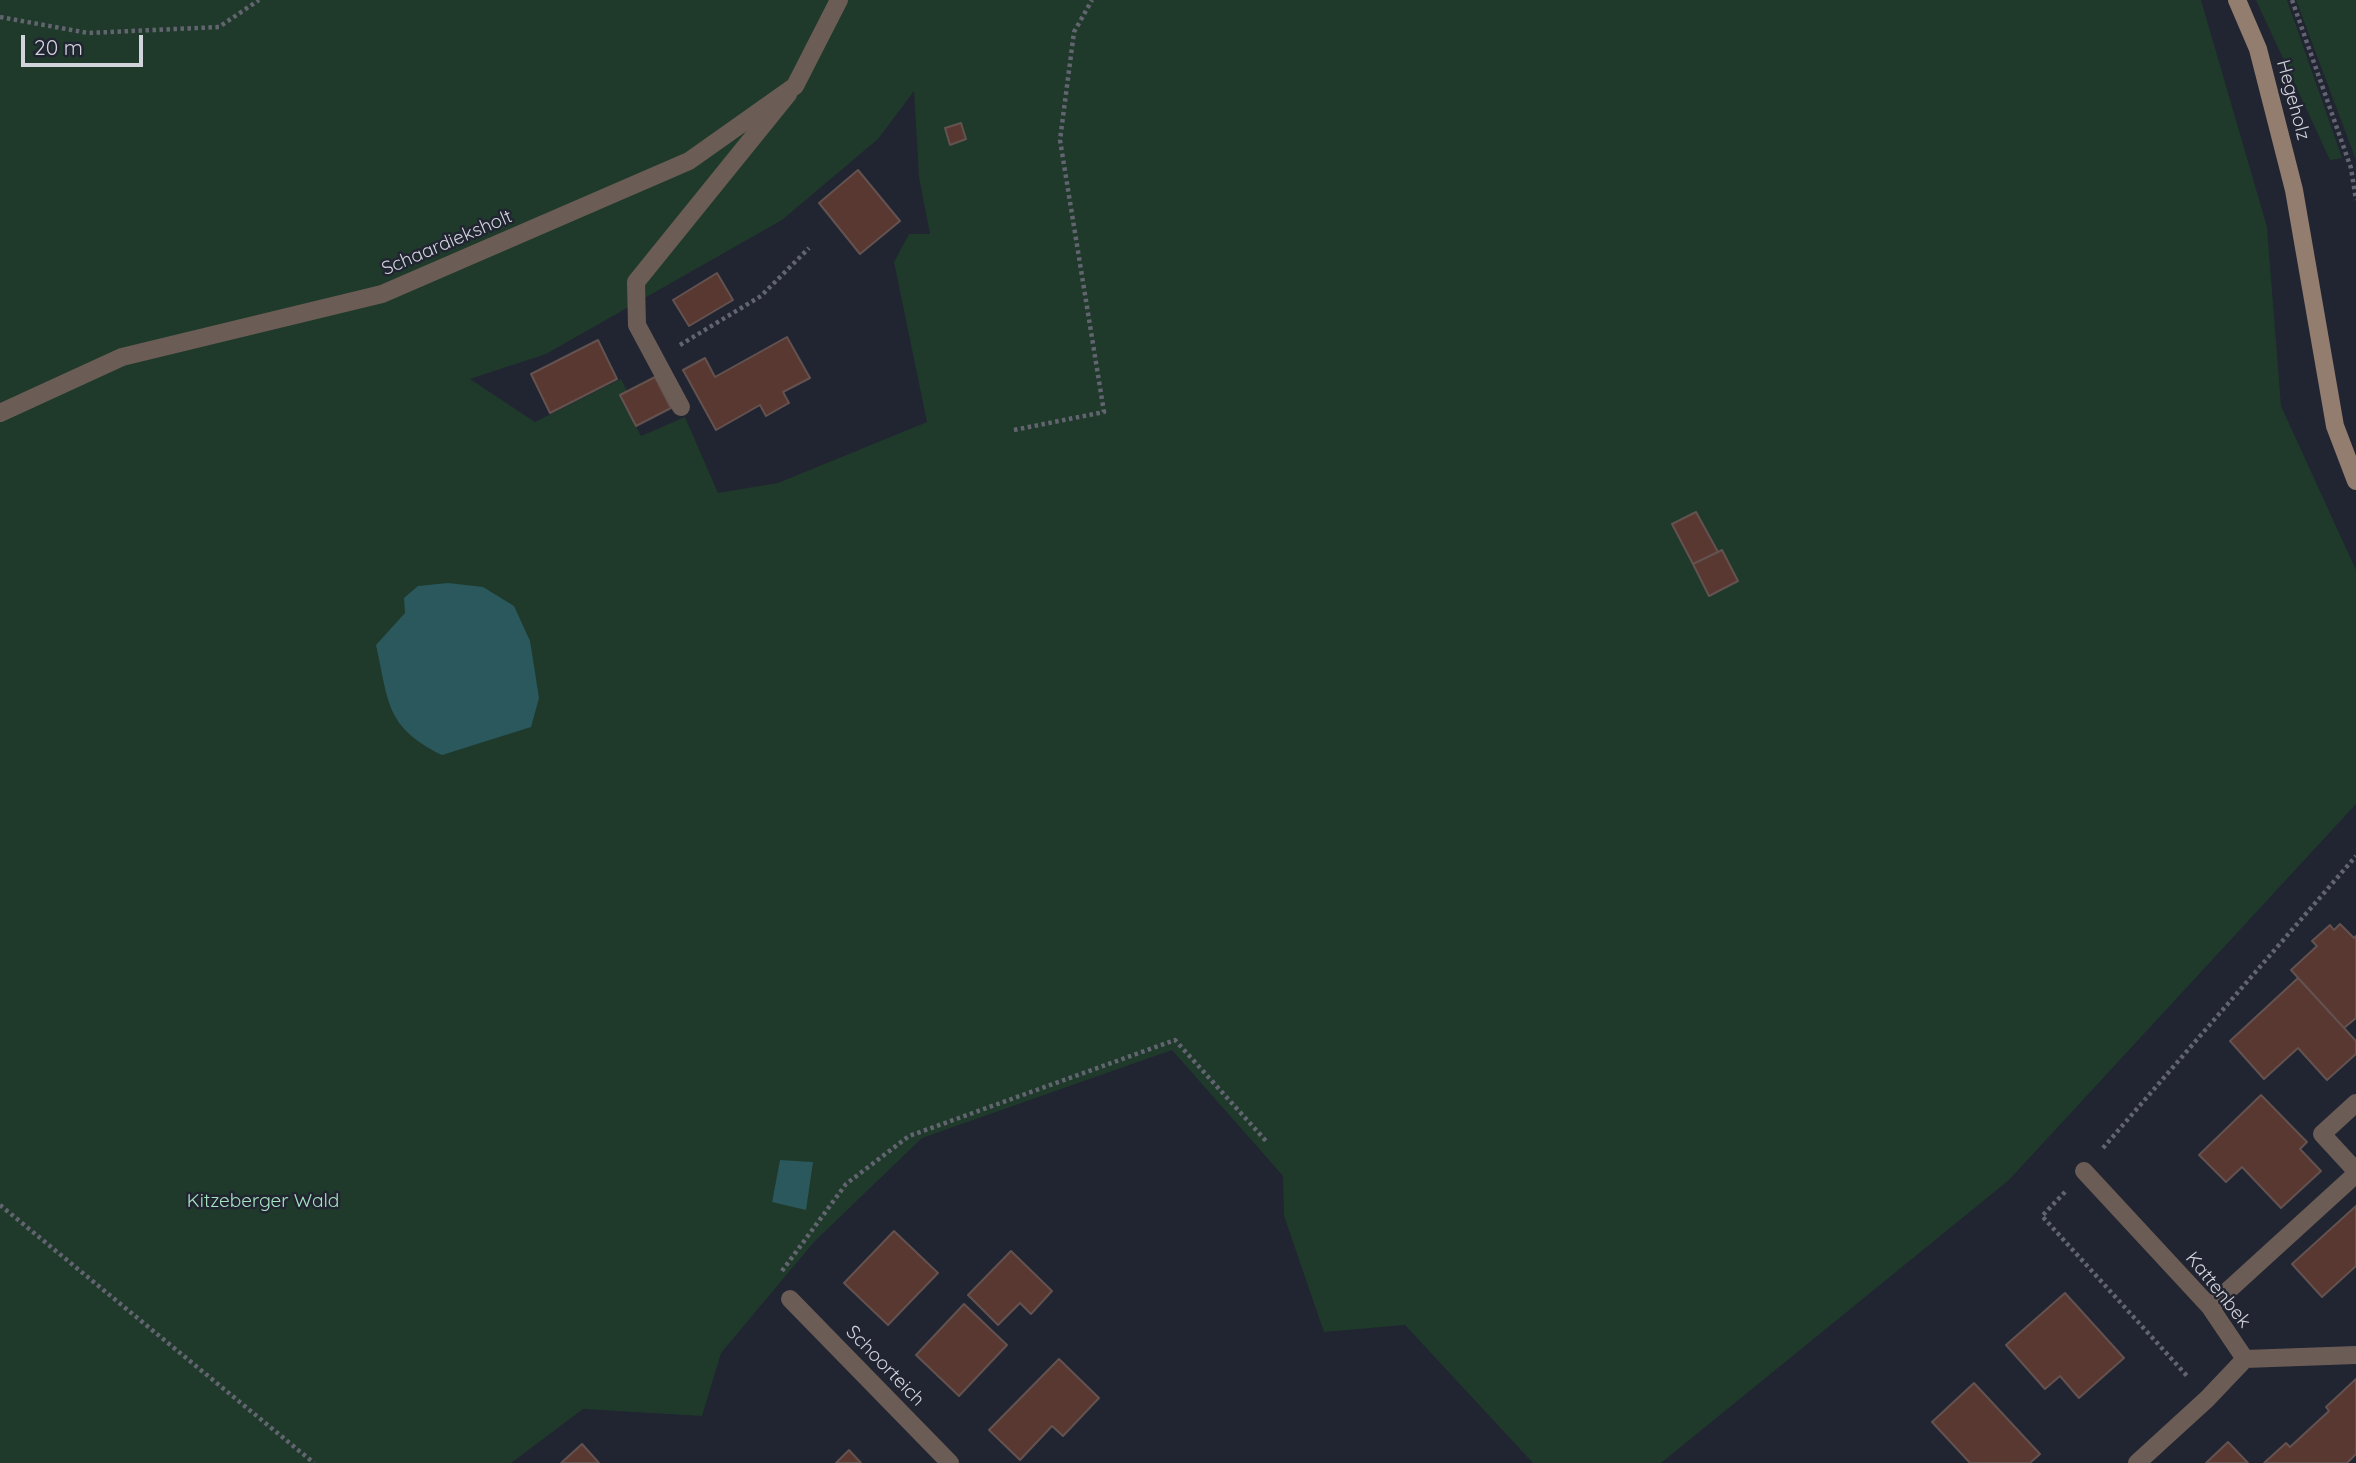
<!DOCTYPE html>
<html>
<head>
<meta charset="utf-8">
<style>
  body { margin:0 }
  #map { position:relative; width:2356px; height:1463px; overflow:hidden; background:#212431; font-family:Quicksand,sans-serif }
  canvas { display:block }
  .scale { position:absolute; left:21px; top:35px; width:122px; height:32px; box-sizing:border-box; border:4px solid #d2d4dc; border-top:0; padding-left:9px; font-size:21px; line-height:24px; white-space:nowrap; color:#d2d4dc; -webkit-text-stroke:5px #212431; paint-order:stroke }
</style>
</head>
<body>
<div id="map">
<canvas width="2356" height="1463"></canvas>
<div class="scale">20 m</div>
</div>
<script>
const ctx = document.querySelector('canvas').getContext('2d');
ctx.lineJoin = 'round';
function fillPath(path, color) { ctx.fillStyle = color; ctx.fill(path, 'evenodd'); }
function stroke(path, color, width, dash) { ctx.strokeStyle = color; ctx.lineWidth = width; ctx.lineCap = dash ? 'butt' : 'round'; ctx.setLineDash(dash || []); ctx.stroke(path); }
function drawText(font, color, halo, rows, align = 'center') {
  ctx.font = font + ' Quicksand,sans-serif'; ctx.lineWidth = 5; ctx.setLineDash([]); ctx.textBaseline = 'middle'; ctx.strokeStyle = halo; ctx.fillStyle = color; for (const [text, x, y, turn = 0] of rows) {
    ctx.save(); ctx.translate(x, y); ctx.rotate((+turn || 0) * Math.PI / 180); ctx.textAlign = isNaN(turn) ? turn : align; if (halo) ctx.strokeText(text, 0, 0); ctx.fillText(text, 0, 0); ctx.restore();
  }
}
fillPath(new Path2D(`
  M0,0h2201l66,227 14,179 75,164v234l-347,376 -348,283h-128l-128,-138 -81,7 -40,-116 -1,-40 -111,-126 -250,88 -108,104 -93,111 -19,63 -119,-7 -72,54h-511zM914,91l5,86 11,57h-21l-15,28 33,160 -149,61 -60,10 -33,-76 -44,19 -21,-41 7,-4 -6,-12 -86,43 -65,-43 76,-25 236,-134 96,-81zM780,1161l32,1 -40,40z
  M2256,0h31l55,158 -12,2z
  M2296,0h60v160z`), '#1f3a2b');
fillPath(new Path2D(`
  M448,583l35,4 31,19 16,35 9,57 -8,29 -89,28c-57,-28 -53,-53 -66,-110l29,-32 -1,-15 14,-12z
  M780,1160l33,2 -7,48 -34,-8z`), '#2a585c');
const building = new Path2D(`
  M961,123l5,16 -16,6 -5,-17z
  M858,170l42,51 -40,33 -41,-51z
  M717,273l16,27 -44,26 -16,-26z
  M787,337l23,41 -27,14 6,11 -23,13 -6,-11 -44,25 -33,-60 22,-12 10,19z
  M598,340l19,39 -67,34 -19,-39z
  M655,377l16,31 -35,18 -16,-31z
  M1696,512l22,40 -25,12 -21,-40z
  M1722,550l16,31 -29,15 -16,-32z
  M2340,924l14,14 2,-2v82l-12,10 -53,-58 26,-24 -5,-5 18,-16 4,5z
  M2298,978l58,63v13l-29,26 -29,-32 -34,31 -34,-38z
  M2261,1095l46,47 -7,7 21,22 -40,37 -39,-41 -16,15 -27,-27z
  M2356,1206v60l-34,31 -30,-33z
  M894,1231l44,42 -50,52 -44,-42z
  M1011,1251l41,40 -21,23 -11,-11 -22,22 -30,-30z
  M2065,1293l59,65 -45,40 -19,-22 -15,13 -39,-44z
  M964,1304l43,41 -48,51 -43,-41z
  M1059,1359l40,39 -36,38 -11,-10 -32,34 -31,-30z
  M2356,1379v75l-9,9h-83l22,-20 4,4 39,-36 -3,-4z
  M1974,1383l66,71 -10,9h-60l-38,-41z
  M2228,1442l20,21h-42z
  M582,1444l17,19h-38z
  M849,1450l12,13h-25z`);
fillPath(building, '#5a3832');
stroke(building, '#63524f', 2);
stroke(new Path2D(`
  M2292,0l59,168 5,32
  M0,17l88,16 131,-6 40,-27
  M680,345l81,-49 48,-48
  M1014,430l90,-18 -44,-272 14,-108 18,-32
  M2103,1148l253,-292
  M2065,1192l-23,24 146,161
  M0,1205l314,258
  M782,1271l64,-87 63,-48 266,-96 91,101`), '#626570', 4.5, [3.5, 3.5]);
stroke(new Path2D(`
  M681,407l-44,-82 -1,-43 152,-188`), '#6b5d55', 18);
stroke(new Path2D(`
  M0,413l122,-56 260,-63 307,-133 106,-75 44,-86
  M2356,1103l-34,31 34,37
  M2084,1171l126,136 35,52 -38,40 -70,64
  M790,1299l160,164
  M2210,1307l146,-133
  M2245,1359l111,-4`), '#6b5d55', 18);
stroke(new Path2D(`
  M2237,0l21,49 36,141 41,236 21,55`), '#937d6f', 18);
drawText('19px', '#d2d4dc', '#212431', [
  ["Hegeholz",2293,100,75],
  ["Schaardieksholt",447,243,-23],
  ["Kattenbek",2218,1290,51],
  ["Schoorteich",885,1366,46]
]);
drawText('19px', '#a7e4c0', '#212431', [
  ["Kitzeberger Wald",263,1201]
]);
</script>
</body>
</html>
